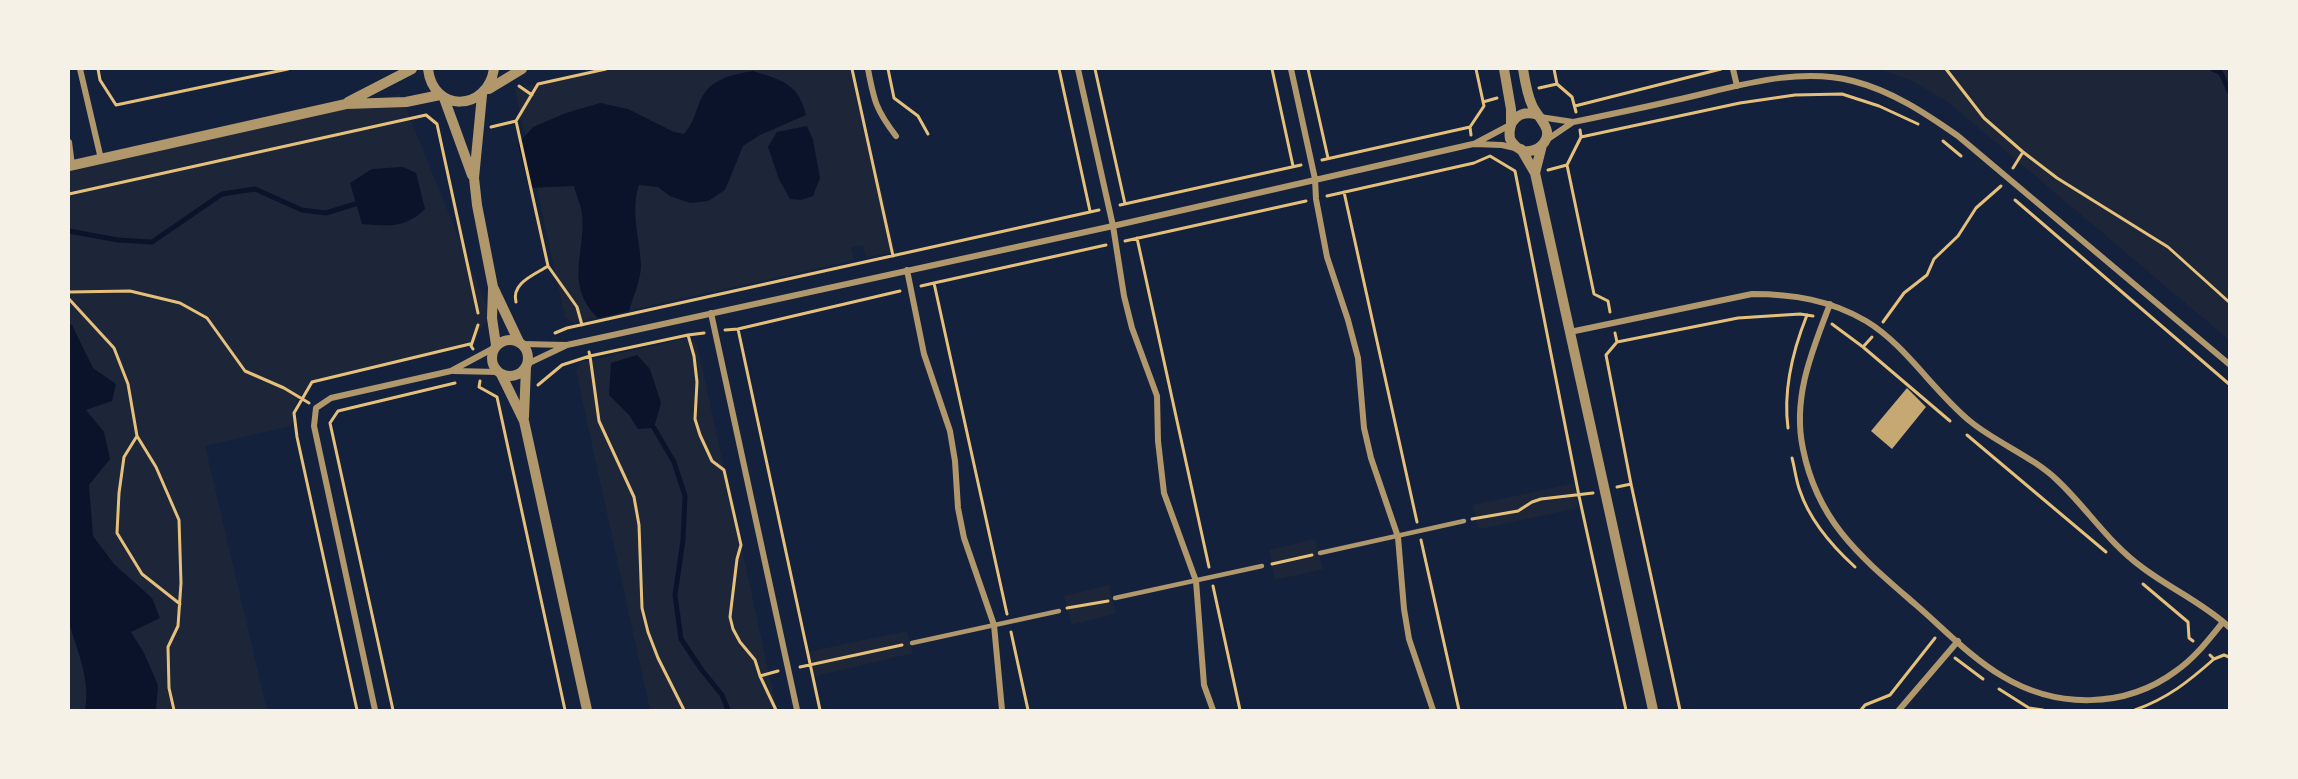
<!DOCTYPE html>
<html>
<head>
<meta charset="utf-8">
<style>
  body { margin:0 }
  #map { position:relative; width:2298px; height:779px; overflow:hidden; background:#14213d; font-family:"Fira Sans Condensed",sans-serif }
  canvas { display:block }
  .frame { position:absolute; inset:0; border:70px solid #f6f1e7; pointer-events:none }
</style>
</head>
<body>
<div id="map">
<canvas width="2298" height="779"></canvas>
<div class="frame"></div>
</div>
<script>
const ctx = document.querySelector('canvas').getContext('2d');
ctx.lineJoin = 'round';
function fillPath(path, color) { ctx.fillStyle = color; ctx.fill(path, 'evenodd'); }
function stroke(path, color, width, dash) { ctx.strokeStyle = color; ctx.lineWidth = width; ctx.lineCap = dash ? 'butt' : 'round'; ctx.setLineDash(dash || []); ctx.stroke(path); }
fillPath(new Path2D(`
  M605,69h245l23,105h5l17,77 -29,7 -3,-13 -12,3 3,12 -280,63 -9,-6 -50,-228z
  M1880,69h349v271l-281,-238 -36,-21z
  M400,94l90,220 -18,30 -160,38 -15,19 -6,25 -86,20 62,264h-198v-540z
  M688,338l9,6 80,366h-127l-74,-339 6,-9z
  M1575,483l3,25 -99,21 -6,-24z
  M1315,539l8,30 -48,11 -6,-30z
  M1109,585l7,28 -44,12 -8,-29z
  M907,631l6,22 -101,24 -5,-25z`), '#1d2539');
fillPath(new Path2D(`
  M753,71c29,9 46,13 53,44l-46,20 -17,11 -18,44 -17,11 -18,2 -20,-7 -12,-9 -19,-2c-9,26 1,54 2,80 0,15 -8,32 -12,46l-31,7c-34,-34 -12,-64 -16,-104 -1,-9 -6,-19 -8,-28l-45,2 -11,-44 15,-17 33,-14 34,-10 28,6 46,23 10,2c9,-11 10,-17 15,-30 9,-25 31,-29 54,-33z
  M807,126l6,14 7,38 -7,18 -12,4 -11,-1 -11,-20 -11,-32 9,-15z
  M403,167l13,6 9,36c-20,20 -38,17 -63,15l-12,-41 22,-14z
  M69,324l3,1 21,43 23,16 -4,17 -26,9 18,22 6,27 -21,26 4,51 21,28 38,34 8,20 -29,14 13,21 14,32 -2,25h-37l-1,-2 -1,2h-32c6,-29 -8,-60 -16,-87z
  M637,355l13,14 11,34 -7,25 -16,1 -9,-14 -20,-20 2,-32z`), '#0b132b');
stroke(new Path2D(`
  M2213,69l8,4 8,18
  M69,231l49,9 34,2 70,-48 33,-5 47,21 24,3 29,-9
  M654,428l20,34 11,34 -2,44 -8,55 6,44 20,30 21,26 6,15`), '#0b132b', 5);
fillPath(new Path2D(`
  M1907,388l19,19 -34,42 -21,-18z`), '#c6a872');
stroke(new Path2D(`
  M98,69l2,11 16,25 172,-36
  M852,69l41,187
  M888,69l6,29 24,18 10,18
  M1059,69l31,142
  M1095,69l30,135
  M1272,69l21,97
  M1308,69l20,89
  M1554,69l3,15 15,13 4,15
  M1946,69l38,49 39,34 34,26 111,69 61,55
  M519,86l13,9
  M1539,88l18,-4
  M1483,102l14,-4
  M1575,106l146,-37
  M516,121l32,145c-14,9 -37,17 -32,36
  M491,127l25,-6 22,-37 68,-15
  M1580,130l1,7 -14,28 27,129 14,7 2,11
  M1471,135l-1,-8 14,-21 -8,-37
  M1581,137l159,-34 55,-8 47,-1 37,12 39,18
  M1943,141l18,15
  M1322,160l148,-33
  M2013,168l10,-16
  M1548,170l19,-5
  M1344,192l73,330
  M69,194l357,-79 11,9 41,189
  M1327,196l147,-33 16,-7 25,15 64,325 47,214
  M2015,200l214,184
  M1120,205l181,-40
  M1137,238l72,329
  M1125,241l181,-40
  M548,266l29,41 5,18
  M921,286l13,-3
  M69,292l61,-1 50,12 27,15 38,53 39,17 25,15
  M69,299l45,49 14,36 9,52 19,31 23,53 2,63 -3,43 -10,21 1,41 5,22
  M1883,322l21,-29 23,-18 7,-16 24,-23 18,-28 25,-22
  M1832,324l31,23 87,74
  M738,329l82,381
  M725,330l13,-1 162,-38
  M555,333l12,-5 532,-118
  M1615,333l2,9 -11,13 25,129 49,226
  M688,335l16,-2
  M1617,342l121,-24 62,-4 13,2
  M1863,347l9,-10
  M473,349l-2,-3 7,-21
  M589,352l1,4 98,-21 6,21 3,26 -2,37 5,16 12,26 12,9 17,75 -4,14 -7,58 3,12 7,13 15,18 5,16 16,34
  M480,381l-1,6 18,10 68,313
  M538,385l24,-20 28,-9 9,65 35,76 5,28 3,83 6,24 10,26 26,52
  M1788,428c-5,-38 5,-78 19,-113
  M1967,435l139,117
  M137,436l-13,21 -5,36 -2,40 25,41 38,30
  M1792,458c3,11 4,23 8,33 10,30 32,55 55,76
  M1617,487l14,-3
  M1472,519l46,-8 14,-9 9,-3 52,-6
  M1421,540l38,170
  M1272,564l40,-9
  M2143,584l45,38 1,16 4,3
  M1213,586l27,124
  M1067,608l41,-7
  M1007,614l-73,-331 172,-38
  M1011,632l17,78
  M2210,655l4,4 10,-4 5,2
  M1955,658l28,21
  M800,667l102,-22
  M760,676l18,-5
  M1999,689l30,19 14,2
  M357,710l-60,-273 -3,-24 18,-31 158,-38
  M393,710l-63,-287 8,-12 117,-28
  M1861,710l4,-5 25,-10 45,-57
  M2135,710c33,-12 53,-28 79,-51`), '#e5c07b', 3);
stroke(new Path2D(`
  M1320,553l144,-32
  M1115,598l147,-32
  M912,643l147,-32`), '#b1986c', 4.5);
stroke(new Path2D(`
  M80,69l21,90
  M868,69c6,32 8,41 28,67
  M1078,69l35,157 11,70 8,32 25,68 1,45 6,52 32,88 8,104 9,25
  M1291,69l24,110 1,20 11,58 21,63 10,38 6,70 7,30 27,79 6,72 5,30 24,71
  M1733,69l4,17
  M1540,117l33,5
  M1548,139l25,-17c34,-7 69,-14 103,-22 56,-12 119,-34 177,-19 39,10 72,32 105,55l271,228
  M69,142l3,23
  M1474,144l36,-19
  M907,270l17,84 26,77 5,30 3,47 6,30 30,87 8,85
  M1830,304c-18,47 -38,94 -27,145 15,74 58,108 112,155 28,24 55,53 87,72 54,33 123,33 174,-5 19,-13 33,-32 47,-49
  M711,313l86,397
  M1570,332l182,-38c41,0 78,6 114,27 40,24 67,70 105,101 26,21 62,35 86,58 30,28 52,64 86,88 28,21 60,35 86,59
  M522,344l45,1 546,-119 360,-82 29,1 13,3
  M527,364l40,-19
  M454,371l44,1
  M375,710l-61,-284 2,-18 15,-10 120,-27 43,-23
  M1899,710l59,-69`), '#b1986c', 6);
stroke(new Path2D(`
  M428,69c5,44 59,43 66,0
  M1504,69l7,40v14
  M1523,69c2,12 4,25 9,36 6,14 25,26 9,41 -4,4 -12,6 -17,5 -7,-2 -11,-7 -14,-12 -3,-19 10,-30 28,-24
  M489,89l33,-20
  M482,95l-8,83 3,27 16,82 26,55
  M444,98l28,77
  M348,102l64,-33
  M1521,149l14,24 118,537
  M69,166l277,-62 60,-2 34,-7
  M1535,173l7,-28
  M493,289l-1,29 4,27
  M492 358a18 18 0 1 1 36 0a18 18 0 1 1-36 0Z
  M501,374l23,47 63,289
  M524,417l2,-50`), '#b1986c', 10);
</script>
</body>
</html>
